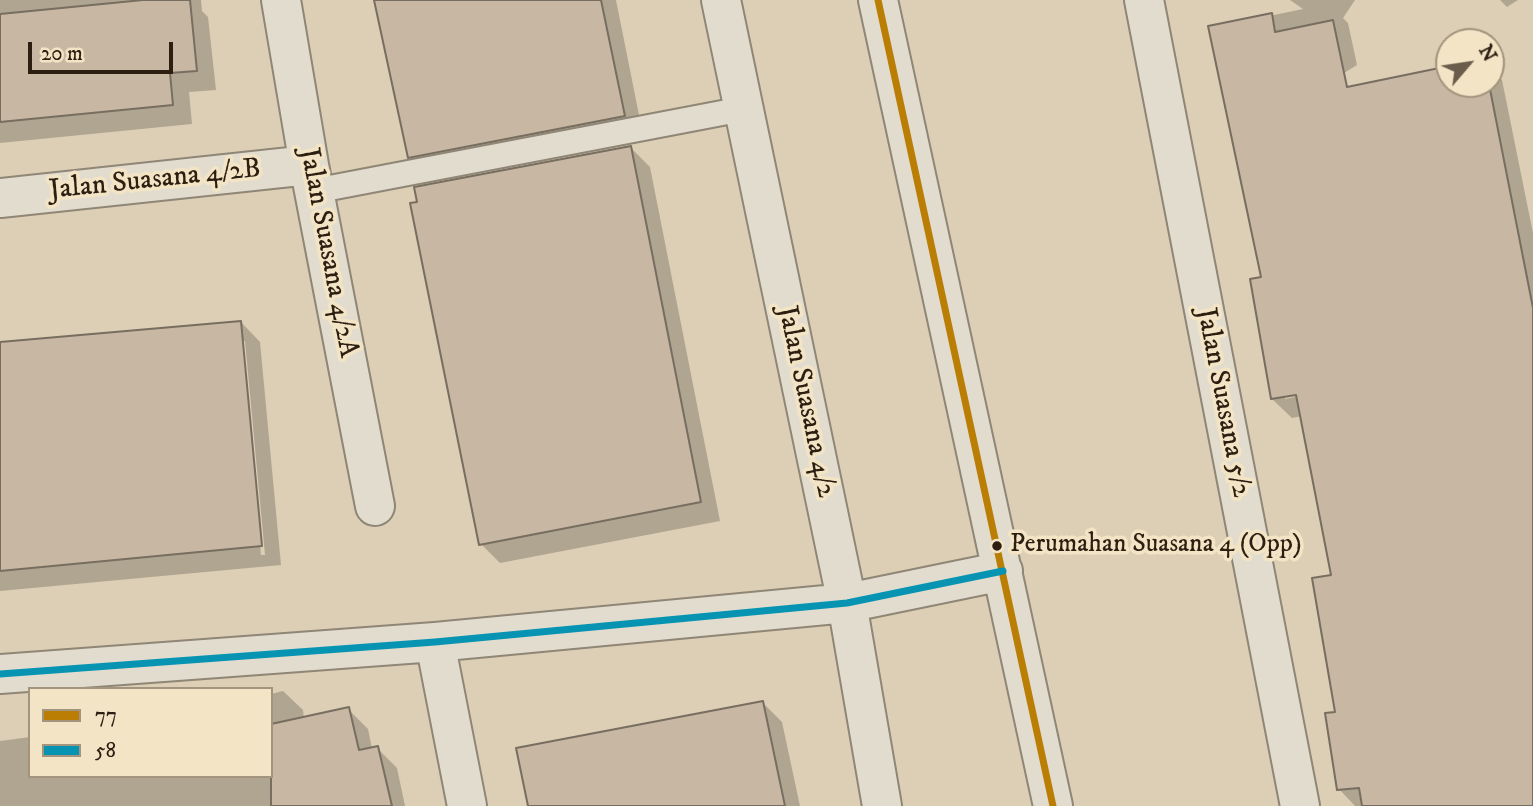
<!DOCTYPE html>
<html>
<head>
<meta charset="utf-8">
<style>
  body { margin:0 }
  #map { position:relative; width:1533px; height:806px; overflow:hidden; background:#dccfb5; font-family:"IM FELL DW Pica",serif }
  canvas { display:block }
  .legend { position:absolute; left:28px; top:687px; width:245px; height:91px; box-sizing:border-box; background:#f2e4c5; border:2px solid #a3957d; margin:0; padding:9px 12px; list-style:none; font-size:21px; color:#2c1f12 }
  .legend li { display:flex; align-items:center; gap:14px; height:35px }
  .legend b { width:35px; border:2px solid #a3957d }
  .north { position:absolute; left:1435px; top:28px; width:70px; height:70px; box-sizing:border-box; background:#f2e4c5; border:2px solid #a3957d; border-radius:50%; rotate:61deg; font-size:19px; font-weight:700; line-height:28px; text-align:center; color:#2c1f12 }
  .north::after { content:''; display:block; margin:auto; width:24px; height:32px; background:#6a5d4b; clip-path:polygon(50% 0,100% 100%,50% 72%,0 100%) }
  .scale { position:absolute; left:28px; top:42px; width:145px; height:32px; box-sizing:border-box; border:4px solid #2c1f12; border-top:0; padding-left:9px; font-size:21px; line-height:24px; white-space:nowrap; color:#2c1f12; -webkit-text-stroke:5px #f2e4c5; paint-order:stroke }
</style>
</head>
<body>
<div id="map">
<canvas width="1533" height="806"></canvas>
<ul class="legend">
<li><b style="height:9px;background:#ba7e05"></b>77</li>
<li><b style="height:9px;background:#0794b2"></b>58</li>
</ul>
<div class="north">N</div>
<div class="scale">20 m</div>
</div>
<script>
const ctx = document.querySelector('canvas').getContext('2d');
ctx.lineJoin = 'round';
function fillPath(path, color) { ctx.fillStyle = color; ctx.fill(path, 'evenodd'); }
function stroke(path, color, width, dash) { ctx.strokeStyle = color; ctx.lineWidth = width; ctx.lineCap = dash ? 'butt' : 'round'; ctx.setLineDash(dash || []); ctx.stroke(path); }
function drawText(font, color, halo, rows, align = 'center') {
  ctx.font = font + ' "IM FELL DW Pica",serif'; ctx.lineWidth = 7; ctx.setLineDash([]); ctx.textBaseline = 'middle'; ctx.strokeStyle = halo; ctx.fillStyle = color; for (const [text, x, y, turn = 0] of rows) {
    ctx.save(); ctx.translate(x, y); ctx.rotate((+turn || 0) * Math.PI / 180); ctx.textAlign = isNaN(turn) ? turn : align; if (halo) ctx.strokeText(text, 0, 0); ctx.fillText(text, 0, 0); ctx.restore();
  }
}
fillPath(new Path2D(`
  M0,0h201l1,11 6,6 8,73 -27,2 3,32 -192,19z
  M376,0h240l27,135 -214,41 -20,-19z
  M1290,0h65l-12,18 5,5 9,42 -52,32 144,-29v16h42v-15l11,11 31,153v573h-178l-16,-17 -6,-213 -31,-160 -10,2 -20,-19 -9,-121 -52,-250 92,-19zM1304,392l1,3 -20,4v-4z
  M1500,0h18l-11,7z
  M630,147l20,20 70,354 -220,42 -19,-19z
  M241,322l19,20 21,223 -281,26v-247zM242,341h3l20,214h-4z
  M283,691l20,19 1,9 44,-10 20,20 4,20 5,-1 20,20 8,38h-405v-65l30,-4v39h241v-82z
  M763,703l19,19 18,84h-270z`), '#0003');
const building = new Path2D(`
  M143,0h47l7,71 -27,2 3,32 -173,17v-108z
  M374,0h227l24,116 -217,42z
  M1272,13l3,19 58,-12 14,67 102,-21v18h40l44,224v498h-171l-3,-18 -22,2 -12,-77 10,-1 -23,-134 19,-3 -35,-180 -25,4 -21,-120 11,-2 -53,-251z
  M631,146l70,356 -222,43 -69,-342 7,-1 -3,-15z
  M241,321l21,225 -262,25v-229z
  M763,701l22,105h-257l-12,-58z
  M349,707l10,43 19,-4 14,60h-121v-82z`);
fillPath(building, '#c7b7a3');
stroke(building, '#776e60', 2);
const lane = new Path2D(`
  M314,191l429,-82`);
const street = new Path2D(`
  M281,0l28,165 66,341
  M721,0l126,603 35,203
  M878,0l175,806
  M1144,0l156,806
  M0,198l309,-33
  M435,642l32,164
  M0,674l435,-32 412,-39 156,-32`);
stroke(lane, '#8f8676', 28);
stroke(street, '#8f8676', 42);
stroke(lane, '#e2dccf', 24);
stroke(street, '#e2dccf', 38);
stroke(new Path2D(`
  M878,0l175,806`), '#ba7e05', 7);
stroke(new Path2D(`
  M0,674l435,-32 412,-39 156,-32`), '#0794b2', 7);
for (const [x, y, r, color] of [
  [997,546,6,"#2c1f12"]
]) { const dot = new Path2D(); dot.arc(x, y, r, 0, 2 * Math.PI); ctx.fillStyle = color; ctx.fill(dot); stroke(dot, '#f2e4c5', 2.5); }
drawText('26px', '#2c1f12', '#f2e4c5', [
  ["Perumahan Suasana 4 (Opp)",1010,546]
], 'left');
drawText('28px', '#2c1f12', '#f2e4c5', [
  ["Jalan Suasana 4/2B",155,181,-6],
  ["Jalan Suasana 4/2A",327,253,79],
  ["Jalan Suasana 4/2",805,402,78],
  ["Jalan Suasana 5/2",1222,403,79]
]);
</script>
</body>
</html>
